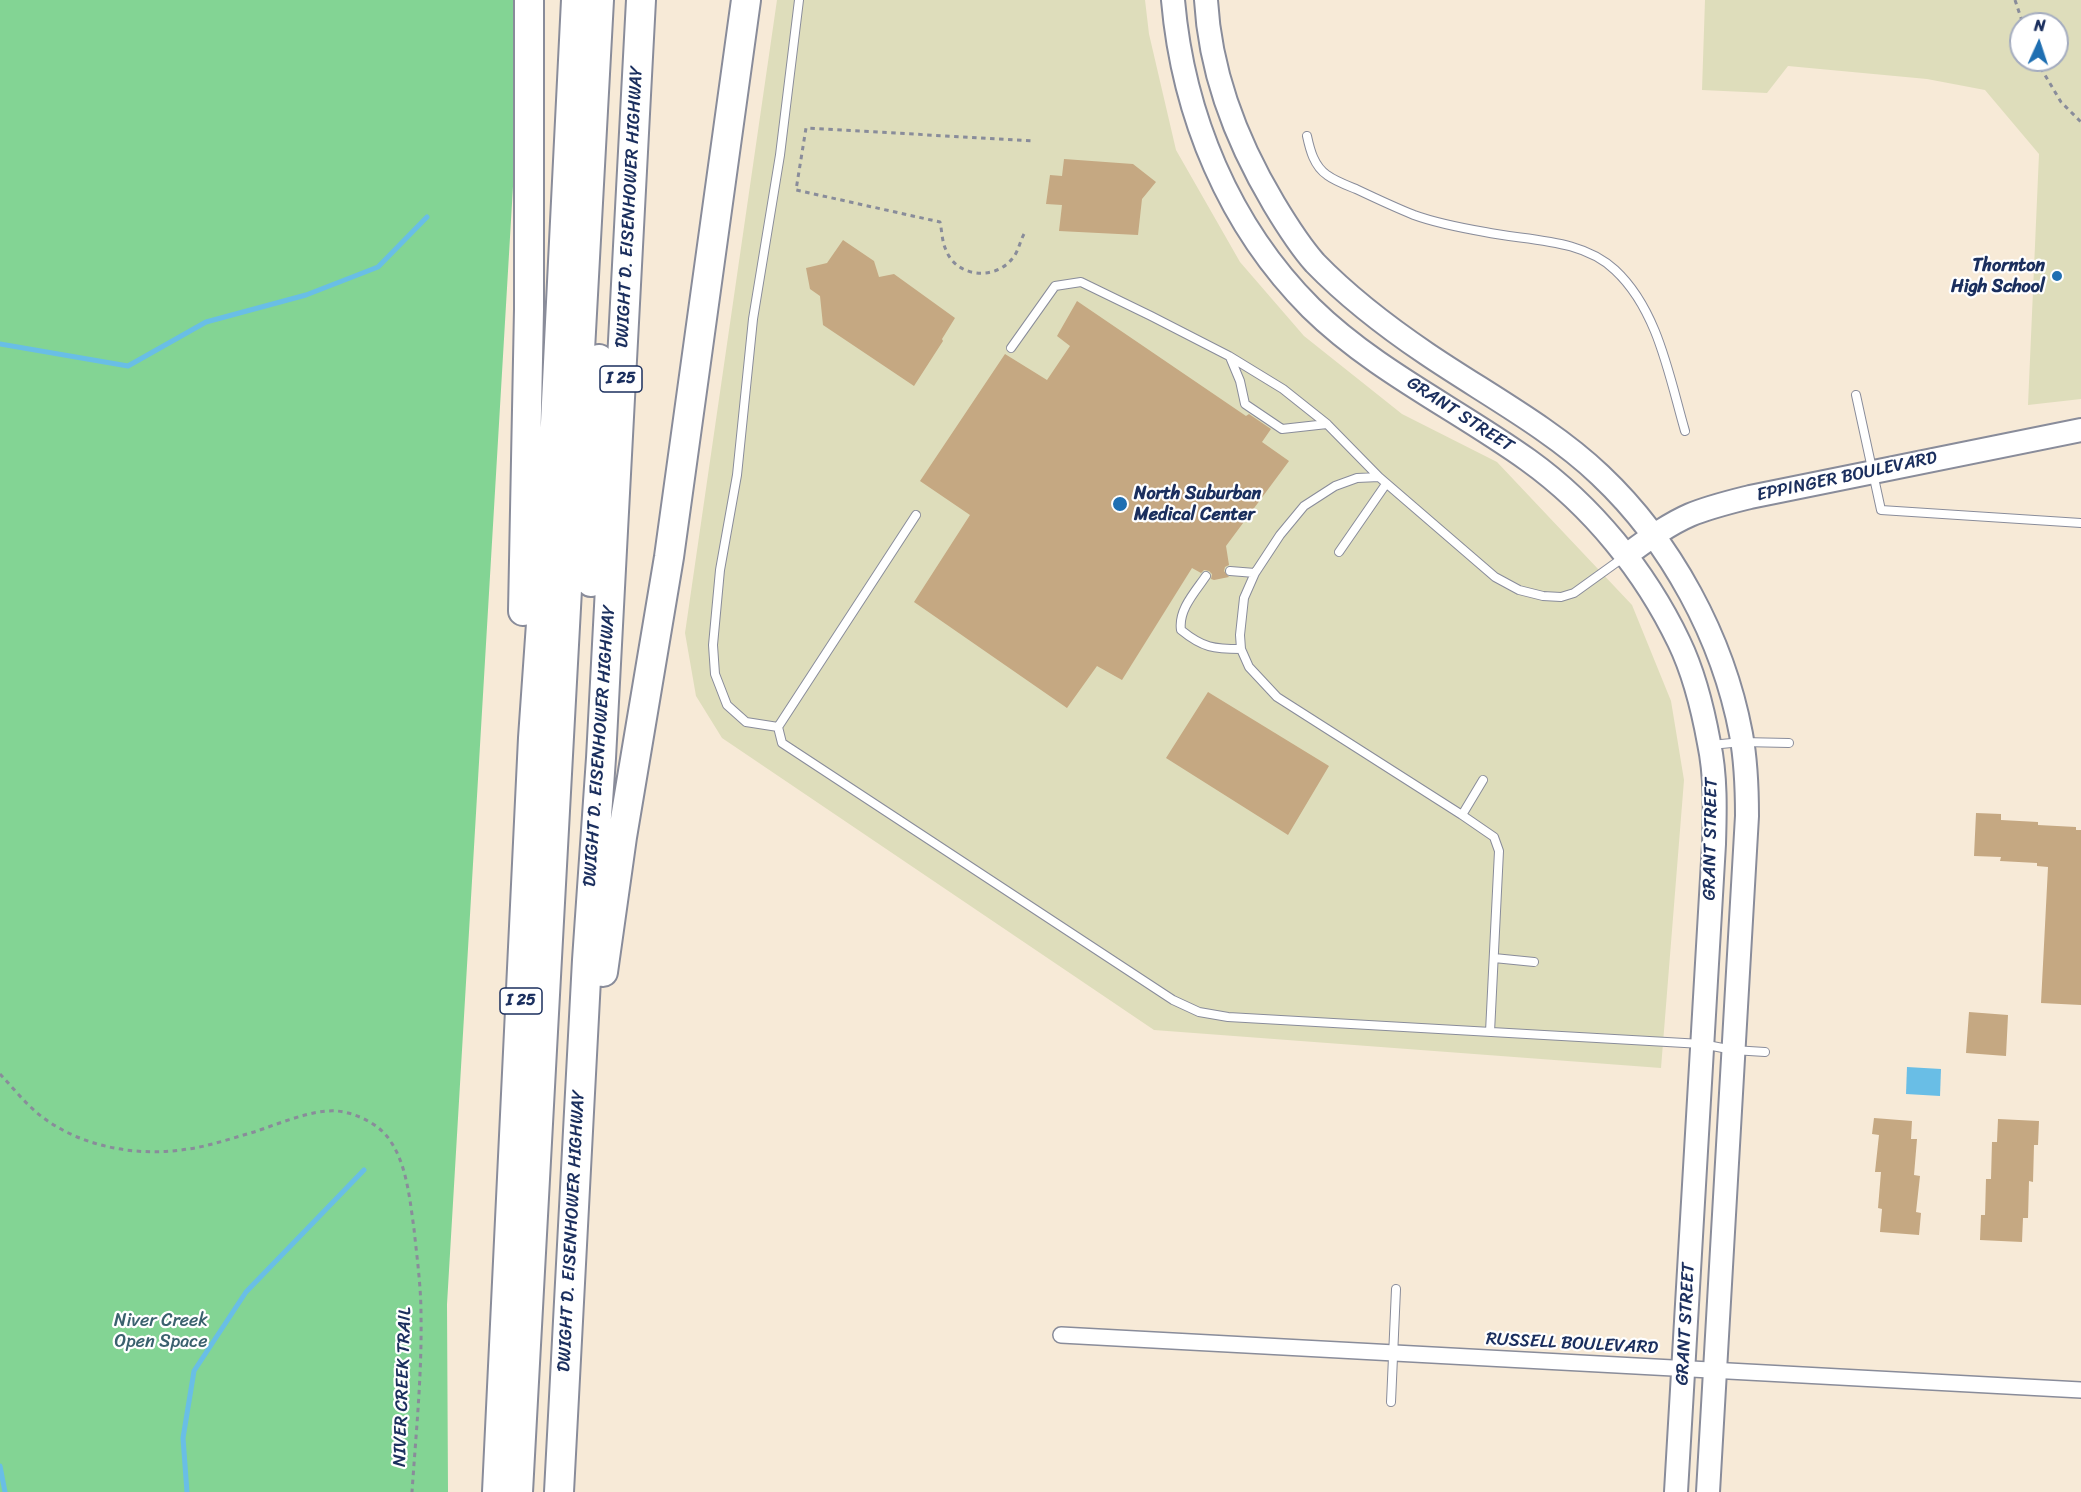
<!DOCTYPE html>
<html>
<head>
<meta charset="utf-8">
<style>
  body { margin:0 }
  #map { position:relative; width:2081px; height:1492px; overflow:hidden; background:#f7ead7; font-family:Sriracha,sans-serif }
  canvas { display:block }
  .north { position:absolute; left:2009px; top:12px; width:60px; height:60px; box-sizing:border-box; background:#fff; border:2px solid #a4acbf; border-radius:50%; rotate:3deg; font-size:16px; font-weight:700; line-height:24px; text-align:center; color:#1b2f5e }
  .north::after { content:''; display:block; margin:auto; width:21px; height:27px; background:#1f6fb2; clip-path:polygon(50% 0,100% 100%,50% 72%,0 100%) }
</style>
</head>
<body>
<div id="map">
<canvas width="2081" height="1492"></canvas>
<div class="north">N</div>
</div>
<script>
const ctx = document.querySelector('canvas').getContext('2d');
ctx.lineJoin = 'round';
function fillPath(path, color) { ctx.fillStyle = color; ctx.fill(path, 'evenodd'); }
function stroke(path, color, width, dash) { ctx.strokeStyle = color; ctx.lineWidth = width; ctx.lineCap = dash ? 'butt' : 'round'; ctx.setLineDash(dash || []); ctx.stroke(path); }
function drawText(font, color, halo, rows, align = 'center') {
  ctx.font = font + ' Sriracha,sans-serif'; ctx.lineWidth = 4.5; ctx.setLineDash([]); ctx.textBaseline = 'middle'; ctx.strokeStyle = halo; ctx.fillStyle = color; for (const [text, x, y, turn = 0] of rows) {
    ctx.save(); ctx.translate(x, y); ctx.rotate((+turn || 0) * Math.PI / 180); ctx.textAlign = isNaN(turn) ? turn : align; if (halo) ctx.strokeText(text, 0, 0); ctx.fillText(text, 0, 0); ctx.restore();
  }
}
fillPath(new Path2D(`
  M777,0h368l4,34 27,116 64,112 64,74 98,78 95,48 135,143 39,96 13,79 -23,288 -507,-38 -432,-292 -26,-42 -11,-63z
  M1705,0h376v399l-53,6 11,-251 -54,-64 -58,-11 -139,-13 -21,27 -65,-3zM2021,24h36v36h-36z`), '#deddbb');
fillPath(new Path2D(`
  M0,0h524l-77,1304 1,188h-448z`), '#83d494');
fillPath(new Path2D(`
  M1907,1067l34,2 -1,27 -34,-2z`), '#69bee6');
stroke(new Path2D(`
  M0,344l128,22 78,-44 100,-27 72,-28 49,-50
  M0,1466l5,26
  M187,1492l-4,-54 11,-67 52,-79 118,-122`), '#69bee6', 5);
fillPath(new Path2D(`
  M1064,159l69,5 23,18 -14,17 -4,36 -79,-4 3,-26 -16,-1 4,-29 12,1z
  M843,240l31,21 5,16 15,-3 61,44 -13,21 1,2 -29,45 -91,-61 -3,-29 -10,-7 -4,-21 21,-5z
  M1077,301l169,115 3,-2 22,15 -9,13 27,19 -63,85 3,19 -4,2 -1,4 5,6 -15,3 -3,-1 1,-5 -3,-3 -5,-1 -3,3 -9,-5 -70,112 -25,-14 -30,42 -153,-106 56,-87 -50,-34 85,-127 42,26 23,-34 -13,-10z
  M1208,692l121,74 -41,69 -122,-77z
  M1976,813l25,1v6l37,2v3l38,2v3h5v175l-40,-2 7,-136 -11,-1v-3l-37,-2 1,-4 -27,-1z
  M1969,1012l39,3 -2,41 -40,-3z
  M1874,1118l38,3 -1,18h6l-3,36 6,1 -4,36 5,1 -2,22 -39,-3 2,-23 -4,-1 3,-36h-6l4,-37 -7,-1z
  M1998,1119l41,2 -1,24h-4l-1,37 -4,-1 -1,37h-5l-1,24 -42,-2 1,-25h4l1,-36h5l1,-37h5z`), '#c5a882');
const lane = new Path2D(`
  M1307,136c3,14 7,30 20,39 8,6 19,10 29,14 19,9 38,18 58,26 22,8 48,13 71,17 43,9 96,6 130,38 43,40 54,106 70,161
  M1011,348l44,-62 26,-4 70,34 78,40 54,33 44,35 52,53
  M1230,357l10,24 5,23 37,25 45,-5
  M1856,395l25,115 200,13
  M916,515l-138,212 4,16 391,257 26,12 29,5 474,27 31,6 32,2
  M1339,552l47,-68
  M1230,571l25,2
  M1206,576c-11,16 -28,34 -25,54 22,18 33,19 60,19
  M778,727l-32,-5 -19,-17 -12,-31 -2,-29 7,-75 17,-95 16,-156 27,-164 19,-155
  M1711,745l31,-3 47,1
  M1462,815l21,-35
  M1494,958l40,4
  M1490,1032l9,-181 -5,-14 -32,-22 -185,-118 -28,-30 -8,-18 -1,-14 4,-37 11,-25 25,-38 24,-29 31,-20 22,-8 22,-1 116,100 24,13 24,6 18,1 13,-4 50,-36
  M1391,1402l5,-113`);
const street = new Path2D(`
  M1061,1335l1020,55`);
const secondary = new Path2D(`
  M1173,0c10,115 56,226 138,308 63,62 146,101 217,152 64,46 117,111 151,182 15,31 24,68 30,101 7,33 6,68 5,101l-38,648
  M1206,0c4,73 31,142 68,204 12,20 25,41 41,59 33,34 72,64 112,91 56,38 125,75 173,121 71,67 123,163 141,259 5,27 6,54 6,82l-39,676
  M1625,556c21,-15 42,-31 65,-41 19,-8 40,-13 60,-18l331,-67`);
const highway = new Path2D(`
  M591,582l8,-223
  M523,611l6,-302v-309
  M603,972l19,-135 47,-280 77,-557
  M497,1492l36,-754 22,-315 21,-423
  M518,1492l81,-1492
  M559,1492l28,-532 14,-202 40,-758`);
stroke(lane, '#898c9a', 10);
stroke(street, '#898c9a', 18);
stroke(secondary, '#898c9a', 26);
stroke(highway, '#898c9a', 32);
stroke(new Path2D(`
  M2015,0l8,24
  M2036,60l25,42 20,20
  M1024,234c-4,7 -6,19 -12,25 -18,22 -56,18 -66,-9 -4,-8 -4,-19 -6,-28l-144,-32 10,-62 229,13
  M0,1074c14,15 28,33 45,45 40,29 95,38 143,30 22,-3 44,-11 66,-17 24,-8 59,-23 83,-21 20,2 44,14 54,31 16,24 19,59 23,87 3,29 7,57 7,86 1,59 -5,118 -9,177`), '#898c9a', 3, [4.5, 4.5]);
stroke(lane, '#fff', 8);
stroke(street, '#fff', 15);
stroke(secondary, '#fff', 22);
stroke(highway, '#fff', 28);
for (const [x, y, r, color] of [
  [2057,276,6,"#1f6fb2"],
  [1120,504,8,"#1f6fb2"]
]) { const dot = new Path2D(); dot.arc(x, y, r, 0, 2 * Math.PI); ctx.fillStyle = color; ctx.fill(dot); stroke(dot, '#fff', 2); }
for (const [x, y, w] of [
  [621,379,42],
  [521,1001,42]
]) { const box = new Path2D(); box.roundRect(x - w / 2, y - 13, w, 26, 4.5); ctx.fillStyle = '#fff'; ctx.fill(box); stroke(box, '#1b2f5e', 1.5); }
drawText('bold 16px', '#1b2f5e', null, [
  ["I 25",621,379],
  ["I 25",521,1001]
]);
drawText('18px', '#1b2f5e', '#fff', [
  ["DWIGHT D. EISENHOWER HIGHWAY",630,207,-87],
  ["GRANT STREET",1460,415,33],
  ["EPPINGER BOULEVARD",1847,477,-12],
  ["DWIGHT D. EISENHOWER HIGHWAY",600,746,-86],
  ["GRANT STREET",1711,839,-89],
  ["DWIGHT D. EISENHOWER HIGHWAY",572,1231,-87],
  ["GRANT STREET",1686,1324,-87],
  ["RUSSELL BOULEVARD",1572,1344,3],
  ["NIVER CREEK TRAIL",403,1387,-88]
]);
drawText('bold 18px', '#1b2f5e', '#fff', [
  ["Thornton",2045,266],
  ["High School",2045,287],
  ["North Suburban",1134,494,"left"],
  ["Medical Center",1134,515,"left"]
], 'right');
drawText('18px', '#3a616e', '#fff', [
  ["Niver Creek",161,1321],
  ["Open Space",161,1342]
]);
</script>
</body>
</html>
